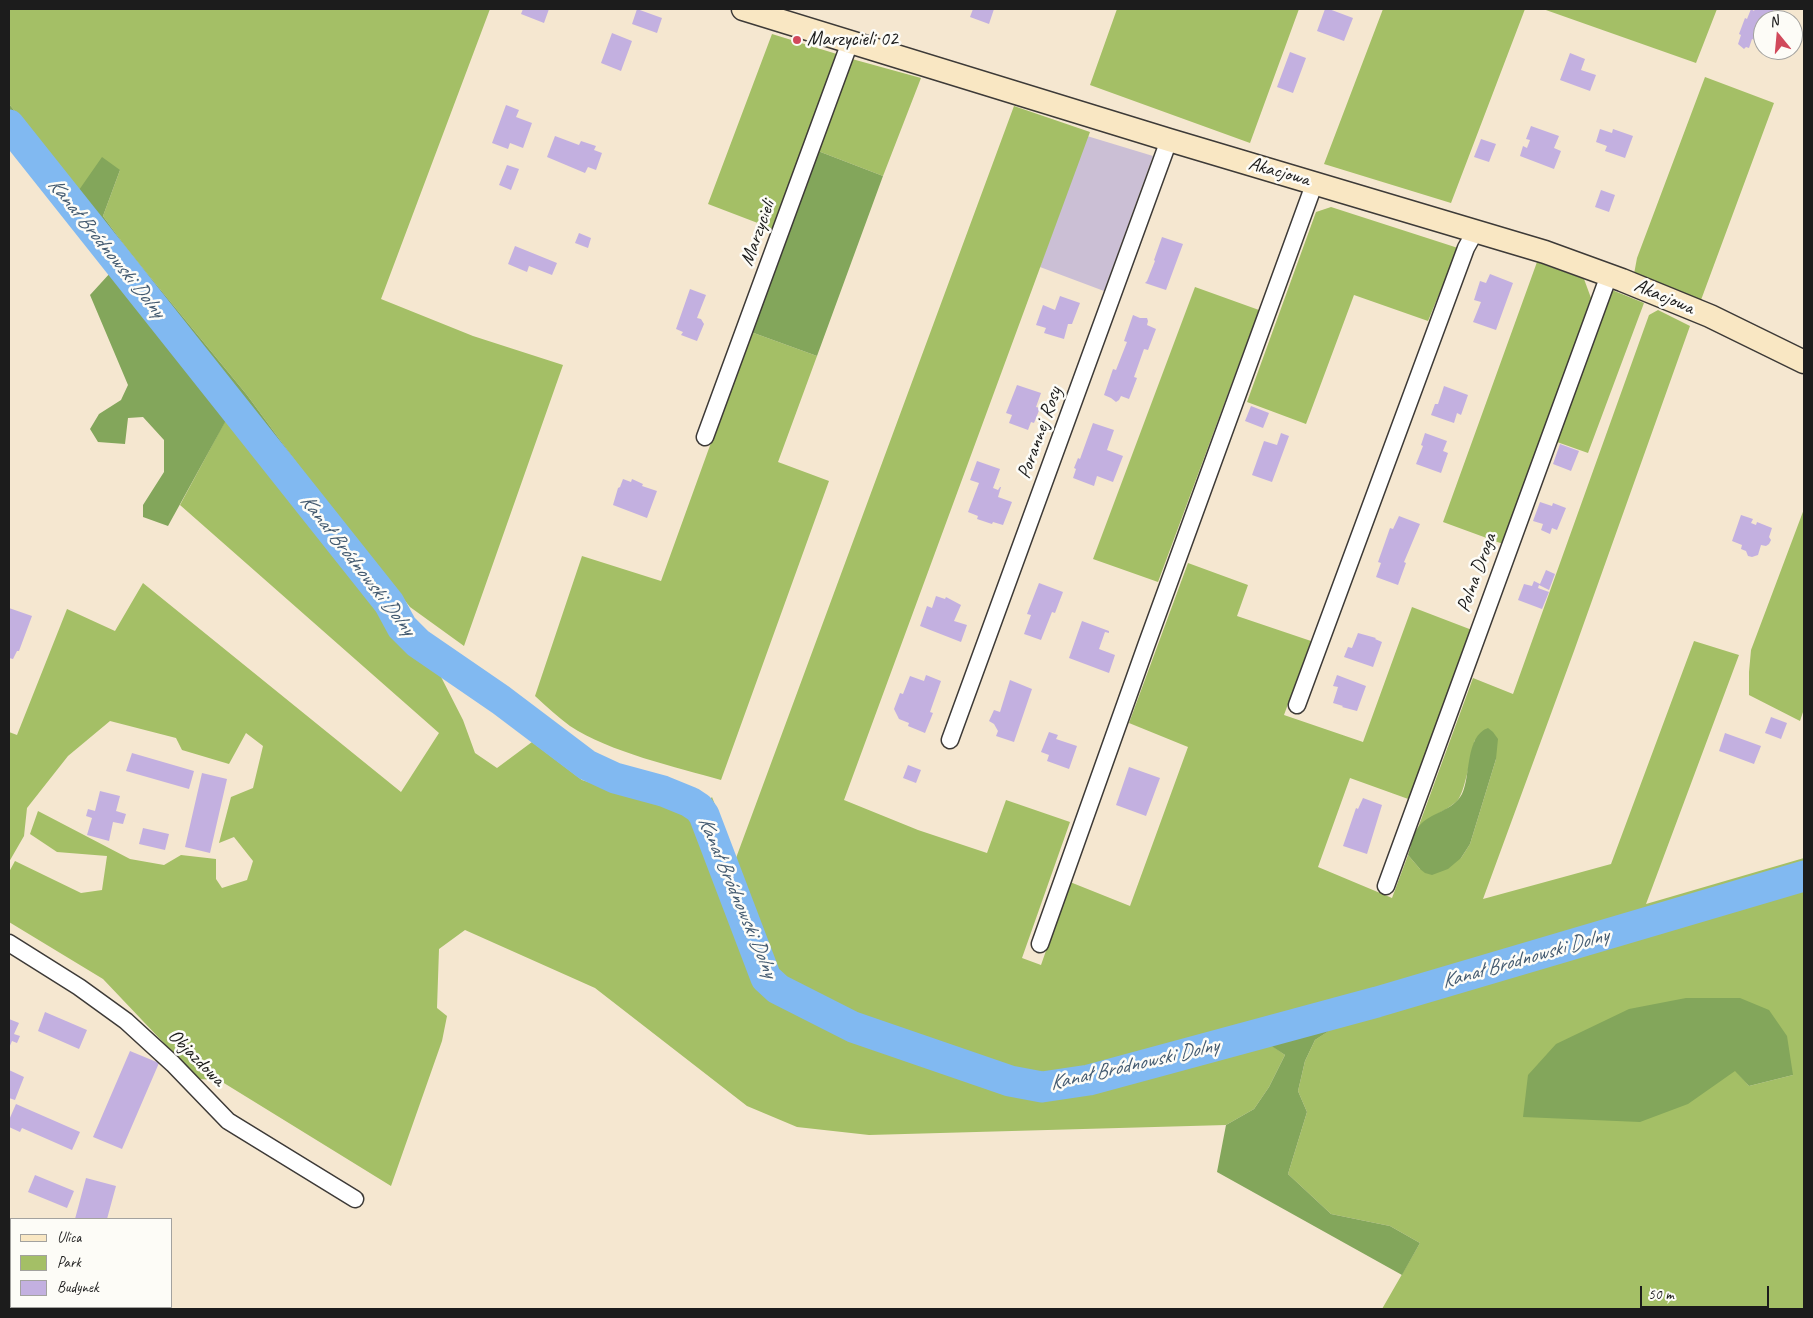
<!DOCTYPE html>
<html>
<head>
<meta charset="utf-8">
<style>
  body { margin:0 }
  #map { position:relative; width:1813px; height:1318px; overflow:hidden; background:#f5e7d0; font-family:Caveat,sans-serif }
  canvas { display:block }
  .frame { position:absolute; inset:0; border:10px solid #1c1c1c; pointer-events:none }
  .legend { position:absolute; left:10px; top:1218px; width:162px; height:90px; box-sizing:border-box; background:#fdfcf7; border:1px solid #a3a29f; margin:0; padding:6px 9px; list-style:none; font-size:15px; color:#1c1c1c }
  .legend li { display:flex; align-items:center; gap:10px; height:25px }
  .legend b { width:25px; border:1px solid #a3a29f }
  .north { position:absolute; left:1753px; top:10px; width:50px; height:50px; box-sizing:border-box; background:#fdfcf7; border:1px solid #a3a29f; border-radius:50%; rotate:343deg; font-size:14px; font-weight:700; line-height:20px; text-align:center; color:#1c1c1c }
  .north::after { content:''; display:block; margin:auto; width:18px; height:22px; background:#d1495b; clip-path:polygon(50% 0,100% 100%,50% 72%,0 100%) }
  .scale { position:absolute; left:1640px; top:1286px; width:129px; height:22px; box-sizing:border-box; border:2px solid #1c1c1c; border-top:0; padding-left:6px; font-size:15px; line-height:18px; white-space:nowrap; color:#1c1c1c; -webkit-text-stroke:4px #fdfcf7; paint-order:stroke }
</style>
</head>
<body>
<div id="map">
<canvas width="1813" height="1318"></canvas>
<div class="frame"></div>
<ul class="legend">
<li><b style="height:6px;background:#f9e7c3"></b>Ulica</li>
<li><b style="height:14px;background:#a4bf66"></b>Park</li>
<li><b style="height:14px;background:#c3b0e0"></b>Budynek</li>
</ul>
<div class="north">N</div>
<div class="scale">50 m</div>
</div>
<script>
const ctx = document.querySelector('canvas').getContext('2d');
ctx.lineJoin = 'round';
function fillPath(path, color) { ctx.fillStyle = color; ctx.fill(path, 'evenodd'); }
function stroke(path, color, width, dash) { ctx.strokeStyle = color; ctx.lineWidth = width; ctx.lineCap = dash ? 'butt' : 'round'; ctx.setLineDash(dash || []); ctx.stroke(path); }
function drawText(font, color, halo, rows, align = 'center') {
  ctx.font = font + ' Caveat,sans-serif'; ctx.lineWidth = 5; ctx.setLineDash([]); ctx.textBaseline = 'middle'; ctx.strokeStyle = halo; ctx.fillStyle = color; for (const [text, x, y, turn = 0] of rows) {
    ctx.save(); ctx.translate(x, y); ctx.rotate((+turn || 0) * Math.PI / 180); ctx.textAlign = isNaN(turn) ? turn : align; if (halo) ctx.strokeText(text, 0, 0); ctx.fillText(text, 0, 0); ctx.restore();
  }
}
fillPath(new Path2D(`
  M1087,136l66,20 -49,135 -64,-24z`), '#cbbfd5');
fillPath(new Path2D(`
  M9,9h481l-109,290 92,37 90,29 -99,281 -54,-39 -99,-125 -64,-87 -119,-145 -25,-34 17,-46 -41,20 -70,-86z
  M1117,9h182l-49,134 -160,-58z
  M1383,9h142l-74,194 -127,-39z
  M1543,9h174l-21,54z
  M772,34l68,21 -64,175 -68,-26z
  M852,59l69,19 -38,98 -65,-25z
  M1705,77l69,26 -73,197 -67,-26 3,-16z
  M1014,106l76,26 -246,668 74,30 69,23 19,-53 64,22 -48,136 19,7 29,-83 60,24 58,-159 -59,-24 59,-160 60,22 -11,31 74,25 -27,74 79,27 49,-135 60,23 -61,170 -61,-22 -32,89 74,31 16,-43 12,14 41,-11 9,-14 26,-85 -21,-19c-4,13 -10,53 -18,61 -12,11 -28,15 -39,27l55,-150 40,16 136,-379 9,-5 32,16 -116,325 -91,248 128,-35 83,-223 45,14 -93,249 158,-46v451h-422l38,-66 -30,-17 -59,-12 -43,-40 19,-62 -9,-21 7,-30 10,-21 18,-12 -65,15 17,12 -16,32 -15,22 -28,16 -357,10 -72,-8 -50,-21 -152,-118 -130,-58 -26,19 -2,59 10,8 -5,25 -51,145 -172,-106 -21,-1 -95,-100 -94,-57v-50l6,-11 66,32 21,-3 5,-34 -50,-4 -27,-18 8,-23 92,48 34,6 17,-10 35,4v20l6,9 25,-8 6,-19 -19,-24 -15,6 12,-46 22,-9 10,-42 -17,-13 -17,31 -47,-14 -6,-12 -66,-17 -42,35 -41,52 -3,28 -15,26v-130l8,3 50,-126 48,22 28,-48 258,209 38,-59 -259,-228 49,-91 141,185 67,70 26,51 12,33 22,15 35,-26 50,38 112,37 18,-20 24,61zM1736,1071l57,4 -44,11z
  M1331,207l127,41 -30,73 -74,-26 -48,129 -59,-22 69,-190z
  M1537,262l47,17 7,19 -88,246 -60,-22z
  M1195,287l64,23 -101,272 -65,-23z
  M1612,290l32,13 -56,150 -31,-11z
  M751,332l66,24 -39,106 51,19 -108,299c-45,-13 -112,-28 -151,-54 -12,-9 -24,-20 -35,-30l47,-140 79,25z
  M1804,509v200l-4,12 -51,-26v-23l2,-22z
  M9,1285l2,1v21h74l8,2h-84z`), '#a4bf66');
fillPath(new Path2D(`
  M9,104l70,86 23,-33 18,13 -17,46 25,34 119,145 64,87 74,94 -15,23 -141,-184 -61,111 -25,-9v-12l21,-33v-32l-21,-23 -15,1 -3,26 -27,-2 -8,-13 9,-15 22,-14 7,-15 -38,-90 21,-23 -102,-128z
  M818,151l65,25 -66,180 -66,-24z
  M1488,728l5,4 5,7 -2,20 -26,85 -9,14 -13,11 -16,6 -7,-2 -5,-4 -12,-14c3,-9 5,-22 11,-29 12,-14 34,-15 43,-32 9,-18 3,-58 26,-66z
  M1686,998h54l29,12 18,26 6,39 -44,11 -14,-15 -47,33 -48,18 -117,-5 5,-42 28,-31 73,-35z
  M1335,1027l-20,13 -10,21 -7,30 9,21 -19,62 43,40 59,12 30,17 -18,32 -185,-103 9,-47 28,-16 15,-22 16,-32 -18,-12z`), '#83a65b');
stroke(new Path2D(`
  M9,125l380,478 13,24 16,16 83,57 86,65 28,13 48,13 27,11 9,6 5,7 62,163 12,11 75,38 157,54 32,6 47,-7 288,-78 427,-126`), '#81b9f1', 31);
fillPath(new Path2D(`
  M523,9h26l-5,14 -23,-9z
  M637,9l25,9 -5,15 -25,-9z
  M973,9h21l-5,15 -19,-7z
  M1325,9h4l24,9 -9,23 -27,-10z
  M1751,9l3,2 1,-2h19l-3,8 3,1v2h-11v23l-11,-4 -3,9 -3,-1 -2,2 -6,-5 3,-9 -2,-1 6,-16 2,1z
  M612,33l20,8 -11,30 -20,-8z
  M1290,52l16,6 -13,35 -16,-6z
  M1570,53l15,6 -4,11 15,5 -6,16 -30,-11z
  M506,105l13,5 -3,7 16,6 -9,25 -13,-5 -2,6 -16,-6z
  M1531,126l28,10 -5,12 7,3 -7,18 -34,-13 3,-10 4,2 3,-8 -4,-1z
  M1600,129l12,4 1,-4 20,7 -8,22 -20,-7 2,-5 -11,-4z
  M555,136l24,9 2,-4 15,5 -2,4 8,3 -6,17 -8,-3 -3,6 -38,-16z
  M1481,139l15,5 -7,18 -15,-5z
  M507,165l12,4 -8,21 -12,-5z
  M1601,190l14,5 -6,17 -14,-5z
  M579,233l12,5 -3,10 -13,-5z
  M1162,237l21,7 -17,46 -21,-7 2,-2 8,-20 -1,-1z
  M515,246l42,17 -5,12 -23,-9 -2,6 -19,-8z
  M1490,274l23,9 -17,47 -23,-8 8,-20 -7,-2 6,-19 6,2z
  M690,289l16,6 -9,23 4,1 3,5 -7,17 -16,-6 2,-3 -7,-3z
  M1060,296l20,7 -8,21h-4l-4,15 -20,-6 2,-5 -10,-3 7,-20 12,5z
  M1133,315l7,3h7l1,3 -1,4 9,4 -8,21 -4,-1 -10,28 3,1 -8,21 -8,-3 -2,4 -3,2 -5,-4 -7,-3 9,-26 3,1 11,-28 -3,-1z
  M1017,385l24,8 -5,14 4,1 -6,15 -3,-1 -3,8 -19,-7 3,-8 -6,-2z
  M1444,386l24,9 -7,20 -4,-2 -3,10 -23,-8 4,-11h3z
  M1251,406l18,7 -6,15 -18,-7z
  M1093,423l21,7 -7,20 16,6 -10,26 -16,-6 -3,10 -21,-8 3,-9 -2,-1 4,-10 2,1z
  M1281,433l8,3 -17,46 -20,-7 12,-34 13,4z
  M1425,433l22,8 -4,10 5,2 -7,20 -25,-9 7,-18 -2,-1z
  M1560,444l19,7 -8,20 -18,-7z
  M977,461l23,8 -7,19 5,2 2,-3h1l-3,10 14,5 -9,23 -10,-3 -1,2 -15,-5 1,-3 -10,-4 11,-29 -9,-3z
  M623,479l8,3 1,-3 11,5 -1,2 15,5 -10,27 -34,-13 5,-17 2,-1z
  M1540,502l12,4 1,-3 13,5 -9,22 -5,-2 -2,6 -9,-4 2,-6 -10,-3z
  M1741,515l12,4 -2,4 5,2 1,-3 15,6 -3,9 2,3 -2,4 -3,2 -5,-1 -3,10 -6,2 -4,-1 -2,-5 -5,-2 1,-4 -10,-4z
  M1399,516l21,8 -16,38 2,1 -8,22 -22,-8 5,-14 -3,-1 12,-34 3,1z
  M1546,570l9,4 -6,16 -10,-5 -1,3 11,4 -7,17 -24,-9 6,-16 8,2 2,-5 6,3z
  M1039,583l24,9 -8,21 -3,-1 -11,28 -17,-6 7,-19 -4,-1z
  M936,596l9,3 1,-2 15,8 -7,16 13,4 -6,17 -41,-16 7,-20 5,2z
  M9,608l23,8 -13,35h-2l-4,8 -4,-1z
  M1082,621l27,10v2l-4,-1 -6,17 16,6 -6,18 -40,-15z
  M1358,633l18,5 -1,1 7,3 -9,25 -29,-10 4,-10 4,1z
  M926,675l15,6 -11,31 3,1 -8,20 -17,-7 1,-3 -10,-4 -5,-10 6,-16 3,1 7,-18 14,5z
  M1337,675l29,11 -9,25 -15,-4 1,-1 -10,-3 5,-16 -5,-1z
  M1010,680l22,9 -18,53 -18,-6 2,-5 -4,-7 -5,-3 5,-11 6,2z
  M1771,717l16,6 -6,16 -16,-6z
  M1049,732l9,3 -2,4 21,7 -8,23 -22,-8 2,-6 -8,-3z
  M1725,733l36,13 -7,18 -35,-13z
  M132,753l62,18 -5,18 -63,-18z
  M908,765l13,5 -5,13 -13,-5z
  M1129,767l31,11 -14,38 -30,-11z
  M202,773l25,6 -17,74 -25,-6z
  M100,791l20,5 -4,15 10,3 -3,10 -10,-2 -4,19 -22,-6 5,-17 -6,-2 2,-7 7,2z
  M1363,798l19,7 -15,49 -24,-8 13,-38 2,1z
  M143,828l26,6 -4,16 -26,-6z
  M45,1012l42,18 -8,19 -41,-18z
  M9,1019l10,4 -5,11 6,2 -3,7 -5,-2 -3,7z
  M130,1051l29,12 -37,86 -29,-12z
  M9,1070l15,7 -9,23 -6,-2z
  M16,1104l64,28 -8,18 -50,-22 -2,4 -11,-5v-7z
  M35,1175l39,16 -7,17 -39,-16z
  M86,1178l30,8 -9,33h-32z`), '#c3b0e0');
const street = new Path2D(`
  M705,437l145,-395
  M1297,705l169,-457 10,-18
  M950,740l219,-600
  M1386,886l223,-611
  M9,943l70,44 47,34 47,43 55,57 127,78
  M1040,944l106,-298 169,-464`);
const secondary = new Path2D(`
  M743,9l426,131 376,112 77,28 88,36 94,46`);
stroke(street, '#3d3a37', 19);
stroke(secondary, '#3d3a37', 25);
stroke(street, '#fff', 16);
stroke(secondary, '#f9e7c3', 22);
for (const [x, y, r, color] of [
  [797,40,5,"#d1495b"]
]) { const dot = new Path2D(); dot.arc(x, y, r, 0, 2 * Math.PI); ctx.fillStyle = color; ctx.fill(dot); stroke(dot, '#fdfcf7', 2); }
drawText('20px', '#1c1c1c', '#fdfcf7', [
  ["Marzycieli 02",807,40]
], 'left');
drawText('20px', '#1c1c1c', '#fdfcf7', [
  ["Akacjowa",1279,172,16],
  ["Marzycieli",758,233,-70],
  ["Akacjowa",1664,297,23],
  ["Porannej Rosy",1040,433,-70],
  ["Polna Droga",1477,573,-70],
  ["Objazdowa",196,1058,45]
]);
drawText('italic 21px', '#445b71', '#fdfcf7', [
  ["Kanał Bródnowski Dolny",106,248,51],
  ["Kanał Bródnowski Dolny",357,565,52],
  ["Kanał Bródnowski Dolny",737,897,67],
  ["Kanał Bródnowski Dolny",1525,959,-16],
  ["Kanał Bródnowski Dolny",1134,1065,-13]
]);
</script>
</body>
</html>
